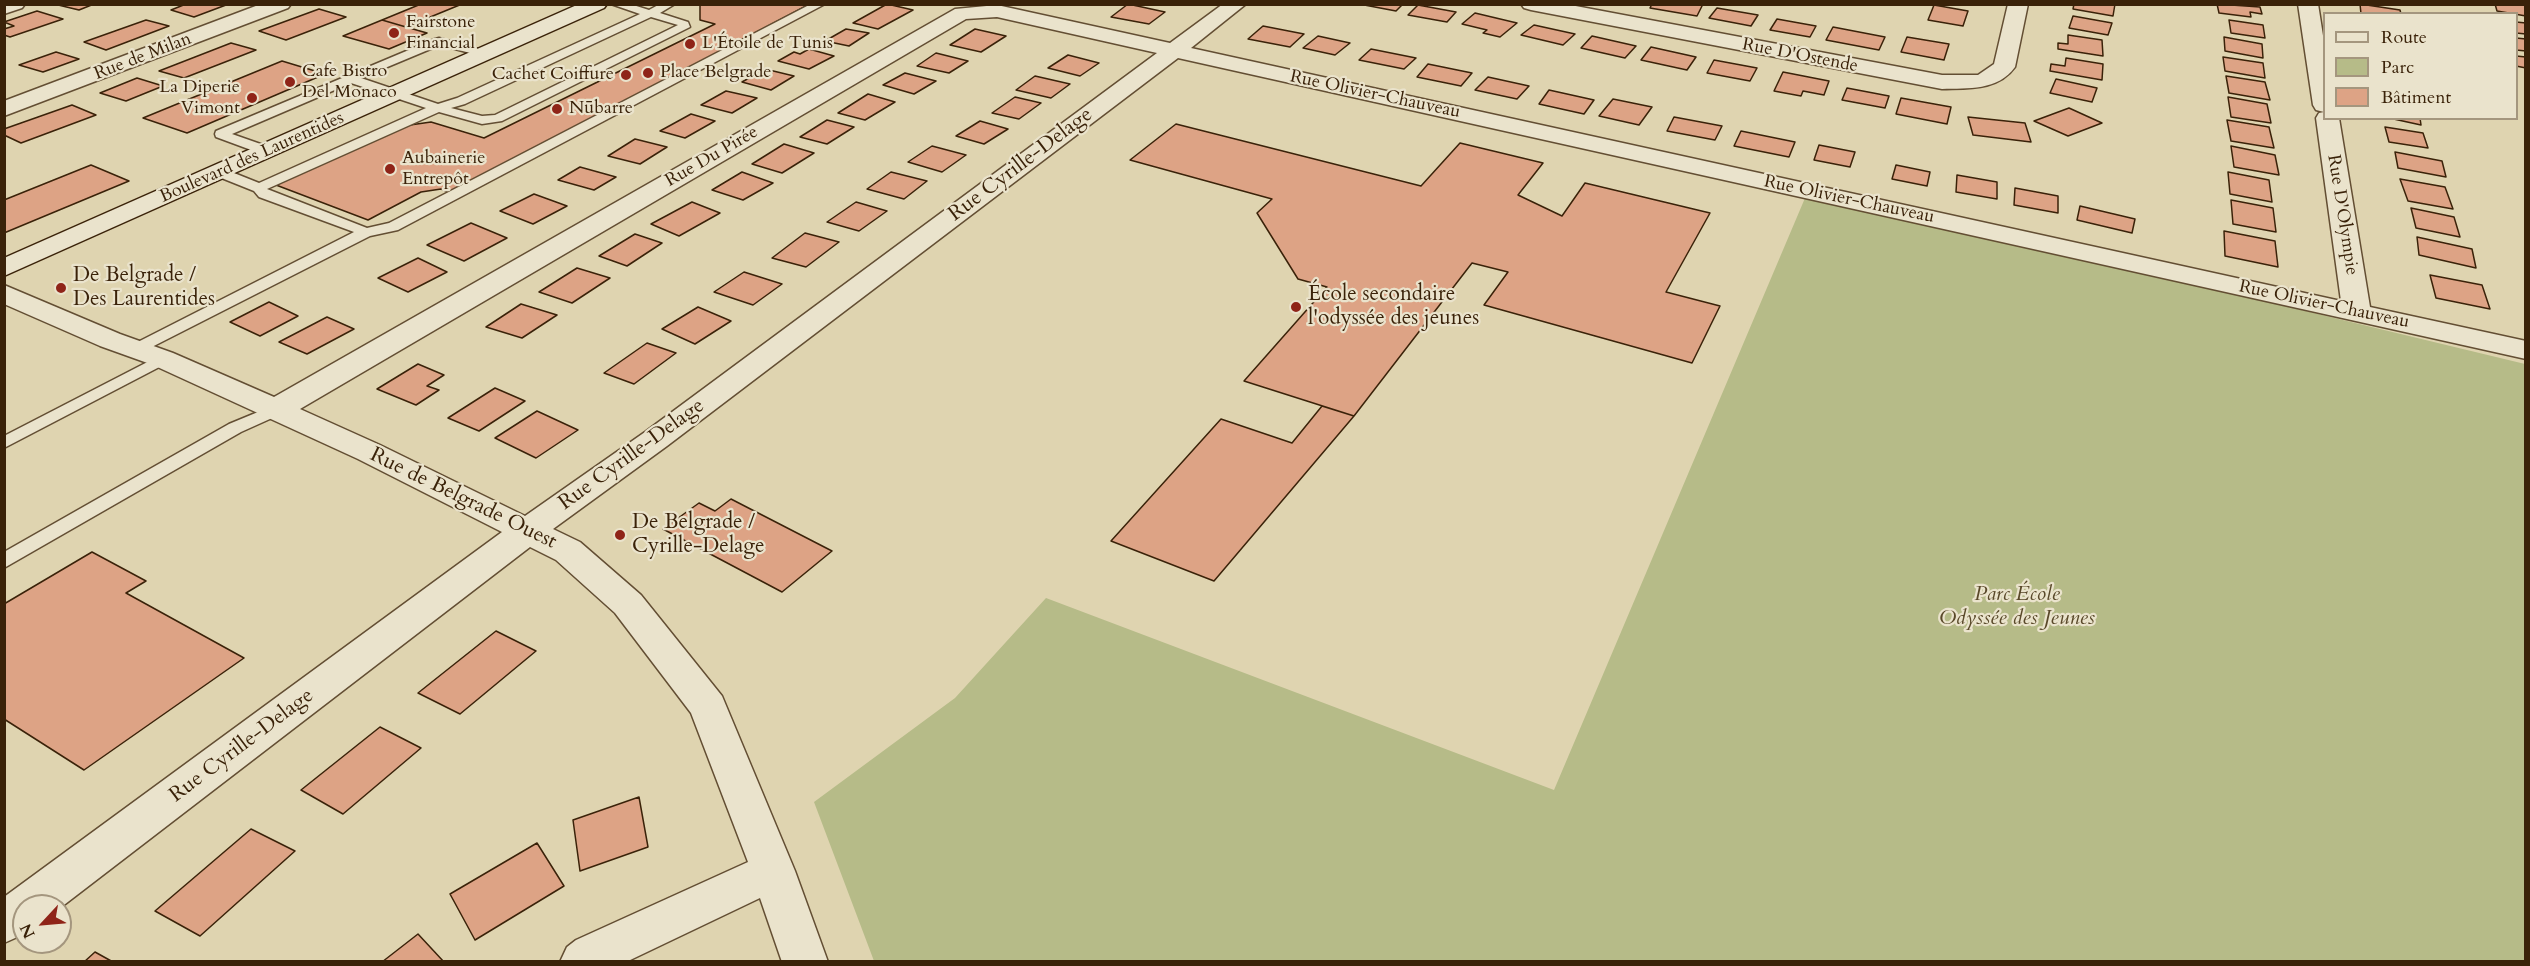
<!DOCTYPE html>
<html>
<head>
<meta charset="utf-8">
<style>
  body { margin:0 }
  #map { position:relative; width:2530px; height:966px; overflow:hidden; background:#dfd4b0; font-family:Cardo,serif }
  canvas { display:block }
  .frame { position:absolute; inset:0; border:6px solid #3a2209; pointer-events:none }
  .legend { position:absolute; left:2323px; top:12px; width:195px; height:108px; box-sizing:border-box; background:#eae3cc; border:2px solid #a4967e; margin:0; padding:8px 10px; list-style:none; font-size:18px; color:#3a2209 }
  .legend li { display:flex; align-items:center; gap:12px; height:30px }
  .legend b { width:30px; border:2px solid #a4967e }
  .north { position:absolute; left:12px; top:894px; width:60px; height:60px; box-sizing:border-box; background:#eae3cc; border:2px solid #a4967e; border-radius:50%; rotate:244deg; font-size:16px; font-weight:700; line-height:24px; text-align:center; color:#3a2209 }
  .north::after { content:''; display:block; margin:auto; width:21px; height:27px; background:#8f2418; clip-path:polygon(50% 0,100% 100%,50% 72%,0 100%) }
</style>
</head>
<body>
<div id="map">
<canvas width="2530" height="966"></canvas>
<div class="frame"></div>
<ul class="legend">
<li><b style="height:8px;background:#eae3cc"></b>Route</li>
<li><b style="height:16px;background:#b6bb88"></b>Parc</li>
<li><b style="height:16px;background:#dda385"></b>Bâtiment</li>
</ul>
<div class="north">N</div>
</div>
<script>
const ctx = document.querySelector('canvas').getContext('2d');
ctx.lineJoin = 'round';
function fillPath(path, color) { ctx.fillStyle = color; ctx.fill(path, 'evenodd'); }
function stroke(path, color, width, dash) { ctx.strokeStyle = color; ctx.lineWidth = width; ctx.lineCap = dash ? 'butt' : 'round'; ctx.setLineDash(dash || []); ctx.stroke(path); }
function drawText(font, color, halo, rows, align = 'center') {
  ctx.font = font + ' Cardo,serif'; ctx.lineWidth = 4.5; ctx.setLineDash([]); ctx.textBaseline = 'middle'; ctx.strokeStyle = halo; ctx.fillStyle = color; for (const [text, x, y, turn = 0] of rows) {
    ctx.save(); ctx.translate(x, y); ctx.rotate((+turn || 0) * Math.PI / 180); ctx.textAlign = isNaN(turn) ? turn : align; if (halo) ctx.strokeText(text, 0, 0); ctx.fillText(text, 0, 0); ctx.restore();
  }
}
fillPath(new Path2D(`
  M1808,191l717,173v597h-1651l-60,-159 141,-104 91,-100 508,192z`), '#b6bb88');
const building = new Path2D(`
  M54,4h40l-15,6z
  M186,4h37l3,1 -32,12 -23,-7z
  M421,4h41l-56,23 -24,-7z
  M703,4h107l-359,189 -10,-4 -20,3 -53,28 -92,-35 127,-59 28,-4 53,16 231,-114 -15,-4v-14z
  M887,4l26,6 -35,19 -25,-6z
  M1128,4l37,8 -16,12 -38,-7z
  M1359,4h44l-7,7z
  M1652,4h51l-6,12 -47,-8z
  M2074,4h41l-2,12 -40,-7z
  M2217,4l43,3 2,7 -12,-2 1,5 -32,-4z
  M2360,4l40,6 1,4h-40z
  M2495,4h31v12l-29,-5z
  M1418,5l38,7 -9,10 -39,-7z
  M1934,5l34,6 -5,15 -35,-6z
  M1717,8l41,7 -7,11 -42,-8z
  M319,9l27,8 -60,23 -27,-9z
  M37,11l26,8 -53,18 -6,-2v-6l10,-3 -10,-4z
  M1475,13l42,10 -17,14 -17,-4 4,-3 -25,-6z
  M2073,16l39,7 -4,12 -39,-7z
  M1777,19l39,7 -6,11 -40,-7z
  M146,20l23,6 -63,24 -22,-8z
  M382,20l24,7 21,6 -38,16 -46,-13z
  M2229,20l34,5 2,13 -34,-5z
  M2516,22l10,1v11l-10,-1z
  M1534,25l41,9 -12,11 -42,-10z
  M1263,26l41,8 -14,13 -42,-8z
  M1833,27l52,10 -6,13 -53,-10z
  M846,29l23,4 -20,13 -24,-5z
  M975,29l31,7 -25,16 -31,-7z
  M2068,35l34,5 1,16 -45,-7v-6l10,1z
  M1318,36l32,7 -15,12 -32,-7z
  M1592,36l44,10 -11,12 -44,-10z
  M1907,37l42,7 -5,16 -43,-8z
  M2224,37l38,7 1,14 -38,-7z
  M2516,38l10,1v12l-10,-1z
  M231,43l25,7 -72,28 -25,-7z
  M1651,47l45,10 -9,13 -46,-10z
  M809,49l25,7 -25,13 -31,-8 16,-9 6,2z
  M1371,49l45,9 -12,11 -45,-9z
  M56,52l23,7 -36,13 -24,-7z
  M936,53l32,8 -19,12 -32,-7z
  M1068,55l31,8 -19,13 -32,-8z
  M2516,56l10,1v11l-10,-2z
  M2223,57l40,6 2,15 -40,-7z
  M2066,58l37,6 -1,16 -52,-9 1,-7 14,2z
  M1714,60l43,8 -7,13 -43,-8z
  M282,61l43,13 -138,59 -44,-15z
  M1428,64l44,9 -11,13 -44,-9z
  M765,69l29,7 -23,14 -29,-8z
  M1783,72l46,9 -5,14 -21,-4 -2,5 -27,-5z
  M905,73l31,8 -22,13 -31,-9z
  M1035,76l35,8 -19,14 -35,-8z
  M2226,76l39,6 5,18 -41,-7z
  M1488,77l41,9 -12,13 -42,-9z
  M137,78l26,8 -37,15 -26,-8z
  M2056,79l41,9 -5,14 -42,-9z
  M1847,88l42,8 -4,12 -43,-8z
  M1549,90l45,10 -10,14 -45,-10z
  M726,91l31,7 -25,15 -31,-8z
  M868,94l27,8 -30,18 -27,-7z
  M1015,97l26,6 -22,16 -27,-6z
  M2228,97l39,7 4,19 -40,-6z
  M1901,98l50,9 -4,17 -51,-10z
  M1613,99l39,8 -13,18 -40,-9z
  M72,105l24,10 -75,28 -17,-8v-6z
  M2069,108l33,15 -34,13 -34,-15z
  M691,114l24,7 -30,17 -25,-7z
  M1674,117l48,9 -7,14 -48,-9z
  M1968,117l57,6 6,19 -58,-7z
  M2389,118h31l1,7z
  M827,120l27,7 -27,17 -27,-7z
  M2227,120l42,7 5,21 -43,-7z
  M980,121l28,8 -24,15 -28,-8z
  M1176,124l245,62 39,-43 83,20 -25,32 44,21 23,-33 125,30 -44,79 54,14 -28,57 -208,-58 24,-33 -36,-9 -118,153 -110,-35 83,-94 -29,-8 -41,-66 15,-14 -142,-39z
  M2385,127l38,6 5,15 -39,-6z
  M1741,131l54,11 -6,15 -55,-11z
  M635,139l32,8 -27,17 -32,-8z
  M784,144l30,9 -32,20 -30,-9z
  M1819,145l36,7 -5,15 -36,-7z
  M932,146l34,9 -24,17 -34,-10z
  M2231,146l44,9 4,20 -45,-8z
  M2395,152l47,9 4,16 -48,-9z
  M91,165l38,16 -125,52v-33z
  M1896,165l34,7 -3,14 -35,-7z
  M580,167l36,10 -22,13 -36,-10z
  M742,172l31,11 -30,17 -31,-10z
  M891,172l36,9 -23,18 -37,-10z
  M2228,172l41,8 3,22 -42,-8z
  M1957,175l40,7v17l-41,-7z
  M2400,179l45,8 8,22 -45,-8z
  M2015,188l43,8v17l-44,-8z
  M534,194l33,12 -34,18 -33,-13z
  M2231,200l42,8 3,24 -43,-8z
  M692,202l28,11 -41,23 -28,-12z
  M856,202l31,9 -28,20 -32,-9z
  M2080,206l55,13 -3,14 -55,-13z
  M2411,208l43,9 6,20 -44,-9z
  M471,223l36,15 -43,23 -37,-16z
  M2224,231l51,10 3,26 -53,-11z
  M805,233l34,9 -33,25 -34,-9z
  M635,234l27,9 -35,23 -28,-10z
  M2417,237l55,12 4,19 -57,-13z
  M418,258l29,14 -39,20 -30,-14z
  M577,268l33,10 -38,25 -33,-11z
  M744,272l38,12 -29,21 -39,-13z
  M2430,275l52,10 8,24 -54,-11z
  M269,302l29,14 -38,20 -30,-14z
  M521,304l36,11 -35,23 -36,-11z
  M698,307l33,14 -36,23 -33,-15z
  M327,317l27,12 -47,25 -28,-12z
  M647,343l29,10 -42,31 -30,-11z
  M418,364l26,11 -17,11 12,4 -23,15 -39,-16z
  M495,388l30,13 -46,30 -31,-13z
  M1322,406l32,10 -140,165 -103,-40 110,-122 71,24z
  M537,411l41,19 -42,28 -41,-20z
  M731,499l101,52 -50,41 -119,-63 36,-26 16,8z
  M92,552l54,29 -20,12 118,65 -160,112 -80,-51v-115z
  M496,631l40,20 -76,63 -42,-21z
  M380,727l41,21 -78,66 -42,-24z
  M639,797l9,50 -68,24 -7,-51z
  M251,829l44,22 -95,85 -45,-25z
  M537,843l27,43 -89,54 -25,-46z
  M418,934l26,28h-62z
  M95,952l18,10h-29z`);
fillPath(building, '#dda385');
stroke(building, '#3a2209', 1.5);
const service = new Path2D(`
  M611,4h19l19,6 11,-6h15l-15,9 28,9 2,5 -188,94 -20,3 -43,-12 -172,77 100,39 22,-5 422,-219h14l-427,226 -28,6 -228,116h-12l-2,-3 2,-3 224,-114 -95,-35 -5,-6 -40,-16 -2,-3 2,-3h10l35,14 167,-75 -75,-25 -119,51 40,14 2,3 -2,3h-10l-46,-17 -1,-3 1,-3 219,-92 4,-1 50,14 2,2 -6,3 -45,-12 -79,33 77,26 19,-6 183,-84zM651,17l27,8 -183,90 -13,1 -31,-8 14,-4z
  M163,354l8,5 -2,3 -165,86v-12z
  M275,405l6,1 2,4 -2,4 -40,18 -237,136v-16l225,-128z`);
const minor = new Path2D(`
  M4,4h21l-3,4 -18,6z
  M261,4h30l-3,4 -284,108v-15z
  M1223,4h23l-55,44 1150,253 -25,-183 3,-5 5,-1v6h15l31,189 156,34v18l-1348,-301 -511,388 -114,83 27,13 61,53 81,101 73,175 33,91h-46l-22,-64 -134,64h-66l7,-15 9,-7 172,-78 -57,-149 -76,-100 -59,-53 -26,-13 -470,361 -36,-2v28l-20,9v-46l498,-365 -144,-73 -205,-94 -53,-19 -96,-42v-19l116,49 53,19 101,44 681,-388 42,-4 173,38zM997,17l160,36 -512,379 -120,84 -145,-71 -80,-36 666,-390z
  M1521,4h44l377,71h36l16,-11 14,-60h20l-13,63c-17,24 -47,21 -73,22l-411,-79 -7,-2z
  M2298,4h20l6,38v70l-8,-2 -3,-5z`);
const secondary = new Path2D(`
  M579,4h28l-3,4 -600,268v-18z`);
stroke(service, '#634e33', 3);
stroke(minor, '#634e33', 3);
stroke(secondary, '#3a2209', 3);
fillPath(service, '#eae3cc');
fillPath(minor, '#eae3cc');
fillPath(secondary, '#eae3cc');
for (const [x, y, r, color] of [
  [394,33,6,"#8f2418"],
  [690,44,6,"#8f2418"],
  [648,73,6,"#8f2418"],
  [626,75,6,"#8f2418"],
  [290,82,6,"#8f2418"],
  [252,98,6,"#8f2418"],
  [557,109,6,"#8f2418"],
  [390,169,6,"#8f2418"],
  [61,288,6,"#8f2418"],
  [1296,307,6,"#8f2418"],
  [620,535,6,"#8f2418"]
]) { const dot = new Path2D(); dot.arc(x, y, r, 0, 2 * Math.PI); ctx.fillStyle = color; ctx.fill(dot); stroke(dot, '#eae3cc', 2); }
drawText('18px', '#3a2209', '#eae3cc', [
  ["Fairstone",406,23],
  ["Financial",406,44],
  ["L'Étoile de Tunis",702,44],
  ["Cafe Bistro",302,72],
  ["Del Monaco",302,93],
  ["Place Belgrade",660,73],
  ["Cachet Coiffure",614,75,"right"],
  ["La Diperie",240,88,"right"],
  ["Vimont",240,109,"right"],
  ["Nūbarre",569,109],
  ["Aubainerie",402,159],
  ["Entrepôt",402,180]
], 'left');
drawText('18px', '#3a2209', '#eae3cc', [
  ["Rue D'Ostende",1800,56,11],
  ["Rue de Milan",143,57,-21],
  ["Rue Olivier-Chauveau",1375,95,12],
  ["Rue Du Pirée",712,157,-30],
  ["Boulevard des Laurentides",252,158,-24],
  ["Rue Olivier-Chauveau",1849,200,12],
  ["Rue D'Olympie",2342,215,81],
  ["Rue Olivier-Chauveau",2324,305,12]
]);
drawText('21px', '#3a2209', '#eae3cc', [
  ["Rue Cyrille-Delage",1021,165,-37],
  ["Rue Cyrille-Delage",632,455,-36],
  ["Rue de Belgrade Ouest",463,499,26],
  ["Rue Cyrille-Delage",242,746,-37]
]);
drawText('21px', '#3a2209', '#eae3cc', [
  ["De Belgrade /",73,276],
  ["Des Laurentides",73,300],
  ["École secondaire",1308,295],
  ["l'odyssée des jeunes",1308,319],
  ["De Belgrade /",632,523],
  ["Cyrille-Delage",632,547]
], 'left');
drawText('italic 21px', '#594829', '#eae3cc', [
  ["Parc École",2017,595],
  ["Odyssée des Jeunes",2017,619]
]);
</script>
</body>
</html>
